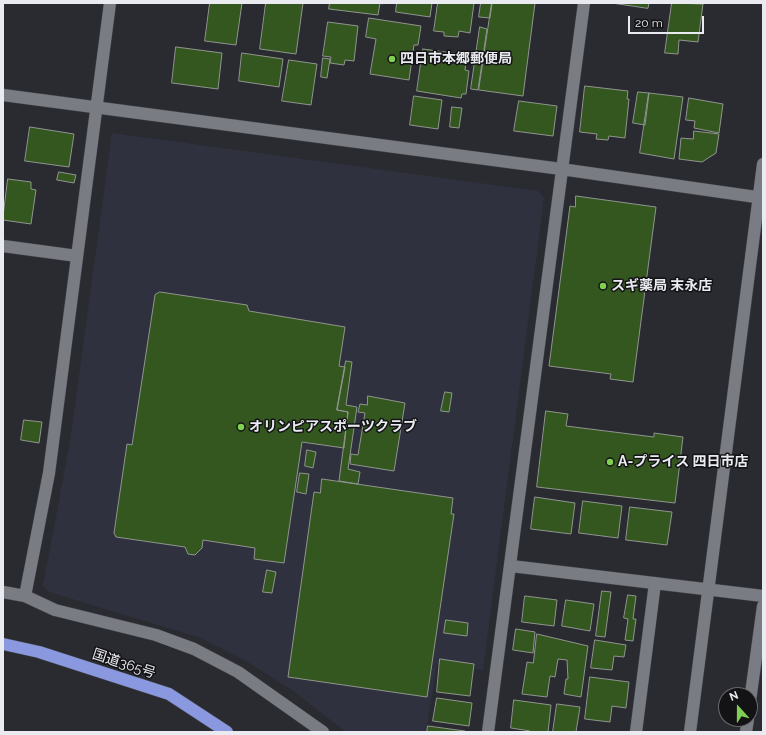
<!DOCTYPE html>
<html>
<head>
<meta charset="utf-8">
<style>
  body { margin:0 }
  #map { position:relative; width:766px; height:735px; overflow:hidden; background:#292b31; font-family:Raleway,sans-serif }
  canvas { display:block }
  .frame { position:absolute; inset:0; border:4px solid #eaebf0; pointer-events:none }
  .north { position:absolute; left:718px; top:687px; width:40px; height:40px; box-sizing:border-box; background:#131316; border:1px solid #69696d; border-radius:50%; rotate:339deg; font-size:11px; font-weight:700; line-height:16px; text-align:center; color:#eaebf0 }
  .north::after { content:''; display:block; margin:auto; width:14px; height:18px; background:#80d051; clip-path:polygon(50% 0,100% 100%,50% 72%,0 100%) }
  .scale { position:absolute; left:628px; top:16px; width:76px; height:18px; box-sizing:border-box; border:2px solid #eaebf0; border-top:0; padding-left:5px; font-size:12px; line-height:14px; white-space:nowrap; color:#eaebf0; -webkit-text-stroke:3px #131316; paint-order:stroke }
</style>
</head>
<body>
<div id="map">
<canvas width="766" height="735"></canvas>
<div class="frame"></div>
<div class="north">N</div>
<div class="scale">20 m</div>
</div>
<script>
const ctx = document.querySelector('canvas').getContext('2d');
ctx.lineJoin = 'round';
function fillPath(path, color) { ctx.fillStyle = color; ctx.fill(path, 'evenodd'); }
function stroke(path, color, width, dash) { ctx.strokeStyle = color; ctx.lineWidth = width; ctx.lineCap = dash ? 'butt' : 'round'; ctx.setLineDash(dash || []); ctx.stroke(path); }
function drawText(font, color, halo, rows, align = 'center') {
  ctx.font = font + ' Raleway,"Noto Sans JP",sans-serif'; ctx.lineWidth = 3; ctx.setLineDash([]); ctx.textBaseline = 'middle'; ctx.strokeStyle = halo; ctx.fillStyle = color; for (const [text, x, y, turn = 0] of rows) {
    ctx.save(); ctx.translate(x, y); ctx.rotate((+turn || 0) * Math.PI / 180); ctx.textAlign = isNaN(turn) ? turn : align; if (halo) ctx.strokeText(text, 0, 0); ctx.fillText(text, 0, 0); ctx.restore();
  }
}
fillPath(new Path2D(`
  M112,133l426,58 6,7 -61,472 -46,-6 -11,68h-80l-54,-42 -46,-29 -45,-23 -152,-46 -6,-6 27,-144z`), '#2f323e');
const building = new Path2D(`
  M210,3h32l-6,42 -31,-4z
  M266,3h37l-7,51 -36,-5z
  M330,3h53v1l-3,-1 -2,12 -49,-6z
  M397,3h35l-2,14 -34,-5z
  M438,3h36l-4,30 -11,-2 -1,6 -14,-1v-4l-10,-1z
  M481,3h11l-2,15 -11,-1z
  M492,3h43l-12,93 -44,-6z
  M612,3h37l-1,5z
  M672,3l31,1 -5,38 -19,-2 -1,14 -13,-1z
  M369,18l52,8 -3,19h-4l-5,35 -39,-6 6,-35 -10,-2z
  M328,22l30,4 -4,35 -9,-1 -1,5 -14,-2 1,-6 -8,-1z
  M480,27l7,2 -9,61 -7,-1z
  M176,47l46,6 -4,36 -46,-6z
  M423,49l44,6 -2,15 4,1 -3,23h-4l-1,4 -44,-7z
  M242,53l41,6 -4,28 -40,-6z
  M323,58l7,1 -3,19 -6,-1z
  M289,60l28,4 -6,41 -29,-4z
  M585,86l43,5 -1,8h2l-4,39 -16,-2 -1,4 -12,-1 1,-5 -17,-2z
  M638,92l11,1 -4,32 -12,-2z
  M649,93l34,4 -9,62 -34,-6z
  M414,96l28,4 -4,29 -28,-4z
  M689,98l34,6 -4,29 -25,-5 1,-7 -9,-1z
  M519,101l38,5 -4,30 -39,-5z
  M452,107l10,1 -3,20 -9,-1z
  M30,127l44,7 -5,33 -44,-6z
  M694,131l25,3 -3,19 -14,9 -23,-3 2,-21 12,1z
  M59,172l17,3 -2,8 -17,-3z
  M8,179l23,3v7l5,1 -5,34 -28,-4z
  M576,196l80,11 -23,175 -23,-3 1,-5 -62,-8 21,-160 5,1z
  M160,292l87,13 2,6 96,16 -6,39 6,1 -8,43 11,2 -4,36 -42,-6 -18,121 -30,-4 1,-11 -52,-8 -1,8 -7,7 -7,-1 -3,-7 -69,-10 -2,-4 13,-89 5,1 23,-150z
  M346,361l6,1 -6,43 11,2 -9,62 12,3 -2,12 -19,-3 9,-69 -11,-2z
  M445,392l7,1 -3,19 -8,-1z
  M368,396l37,7 -11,68 -44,-7 1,-10 7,1 7,-42 -7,-1 2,-8 7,1z
  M546,411l22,3 -2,12 88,11v-4l29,4 -8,66 -138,-16z
  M24,420l18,2 -3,21 -18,-3z
  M307,450l9,2 -3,16 -8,-2z
  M300,473l9,1 -3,20 -9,-2z
  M322,479l131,19 -2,16h3l-27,183 -139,-20 26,-185 6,1z
  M535,497l40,6 -4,31 -40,-5z
  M583,501l39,5 -4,32 -39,-5z
  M630,507l42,5 -5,33 -41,-5z
  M267,570l9,2 -4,21 -9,-1z
  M602,591l9,1 -6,45 -9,-1z
  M628,595l8,1 -3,23h3l-3,22 -8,-1 3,-21 -4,-1z
  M525,596l32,4 -3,26 -32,-4z
  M566,600l28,4 -4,27 -28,-5z
  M446,620l22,3 -1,13 -23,-3z
  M516,629l19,3 -2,21 -20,-3z
  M537,634l51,12 -7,51 -17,-3 2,-15h2l-1,-19 -9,-1 -3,18 -5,-1 -3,21 -25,-3 5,-32 6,1z
  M595,640l31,5 -2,12 -10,-1 -2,14 -21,-2z
  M440,659l34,5 -4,32 -33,-4z
  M590,677l39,5 -3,26 -14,-2 -2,16 -25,-3z
  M437,698l35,5 -3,23 -36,-5z
  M514,700l37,5 -3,27h-18v-1l-19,-3z
  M557,704l23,3 -4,25h-23z
  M428,726l37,5v1h-38z`);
fillPath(building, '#345720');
stroke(building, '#90958e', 1);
const minor = new Path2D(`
  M3,95l558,74 202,29
  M3,246l74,10
  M511,566l252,30
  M3,592l22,4 30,14 101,25 38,14 44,23 85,60
  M25,596l24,-123 61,-470
  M750,701l13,-95
  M488,732c34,-243 62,-486 96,-729
  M636,732l19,-149
  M690,732l73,-568
  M746,732l2,-13`);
const highway = new Path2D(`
  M3,644l36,8 130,42 58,38`);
stroke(minor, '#46474d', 13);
stroke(highway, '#46474d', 13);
stroke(minor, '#7a7c84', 12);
stroke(highway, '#8a99df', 12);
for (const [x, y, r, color] of [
  [392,59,4,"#80d051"],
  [603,286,4,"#80d051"],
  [241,427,4,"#80d051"],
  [610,462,4,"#80d051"]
]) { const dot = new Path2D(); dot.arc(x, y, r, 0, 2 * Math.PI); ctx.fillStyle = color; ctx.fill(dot); stroke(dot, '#131316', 1.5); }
drawText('bold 14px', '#eaebf0', '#131316', [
  ["四日市本郷郵便局",400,59],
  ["スギ薬局 末永店",611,286],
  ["オリンピアスポーツクラブ",249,427],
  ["A-プライス 四日市店",618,462]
], 'left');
drawText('14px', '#eaebf0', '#131316', [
  ["国道365号",124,664,18]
]);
</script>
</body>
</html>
